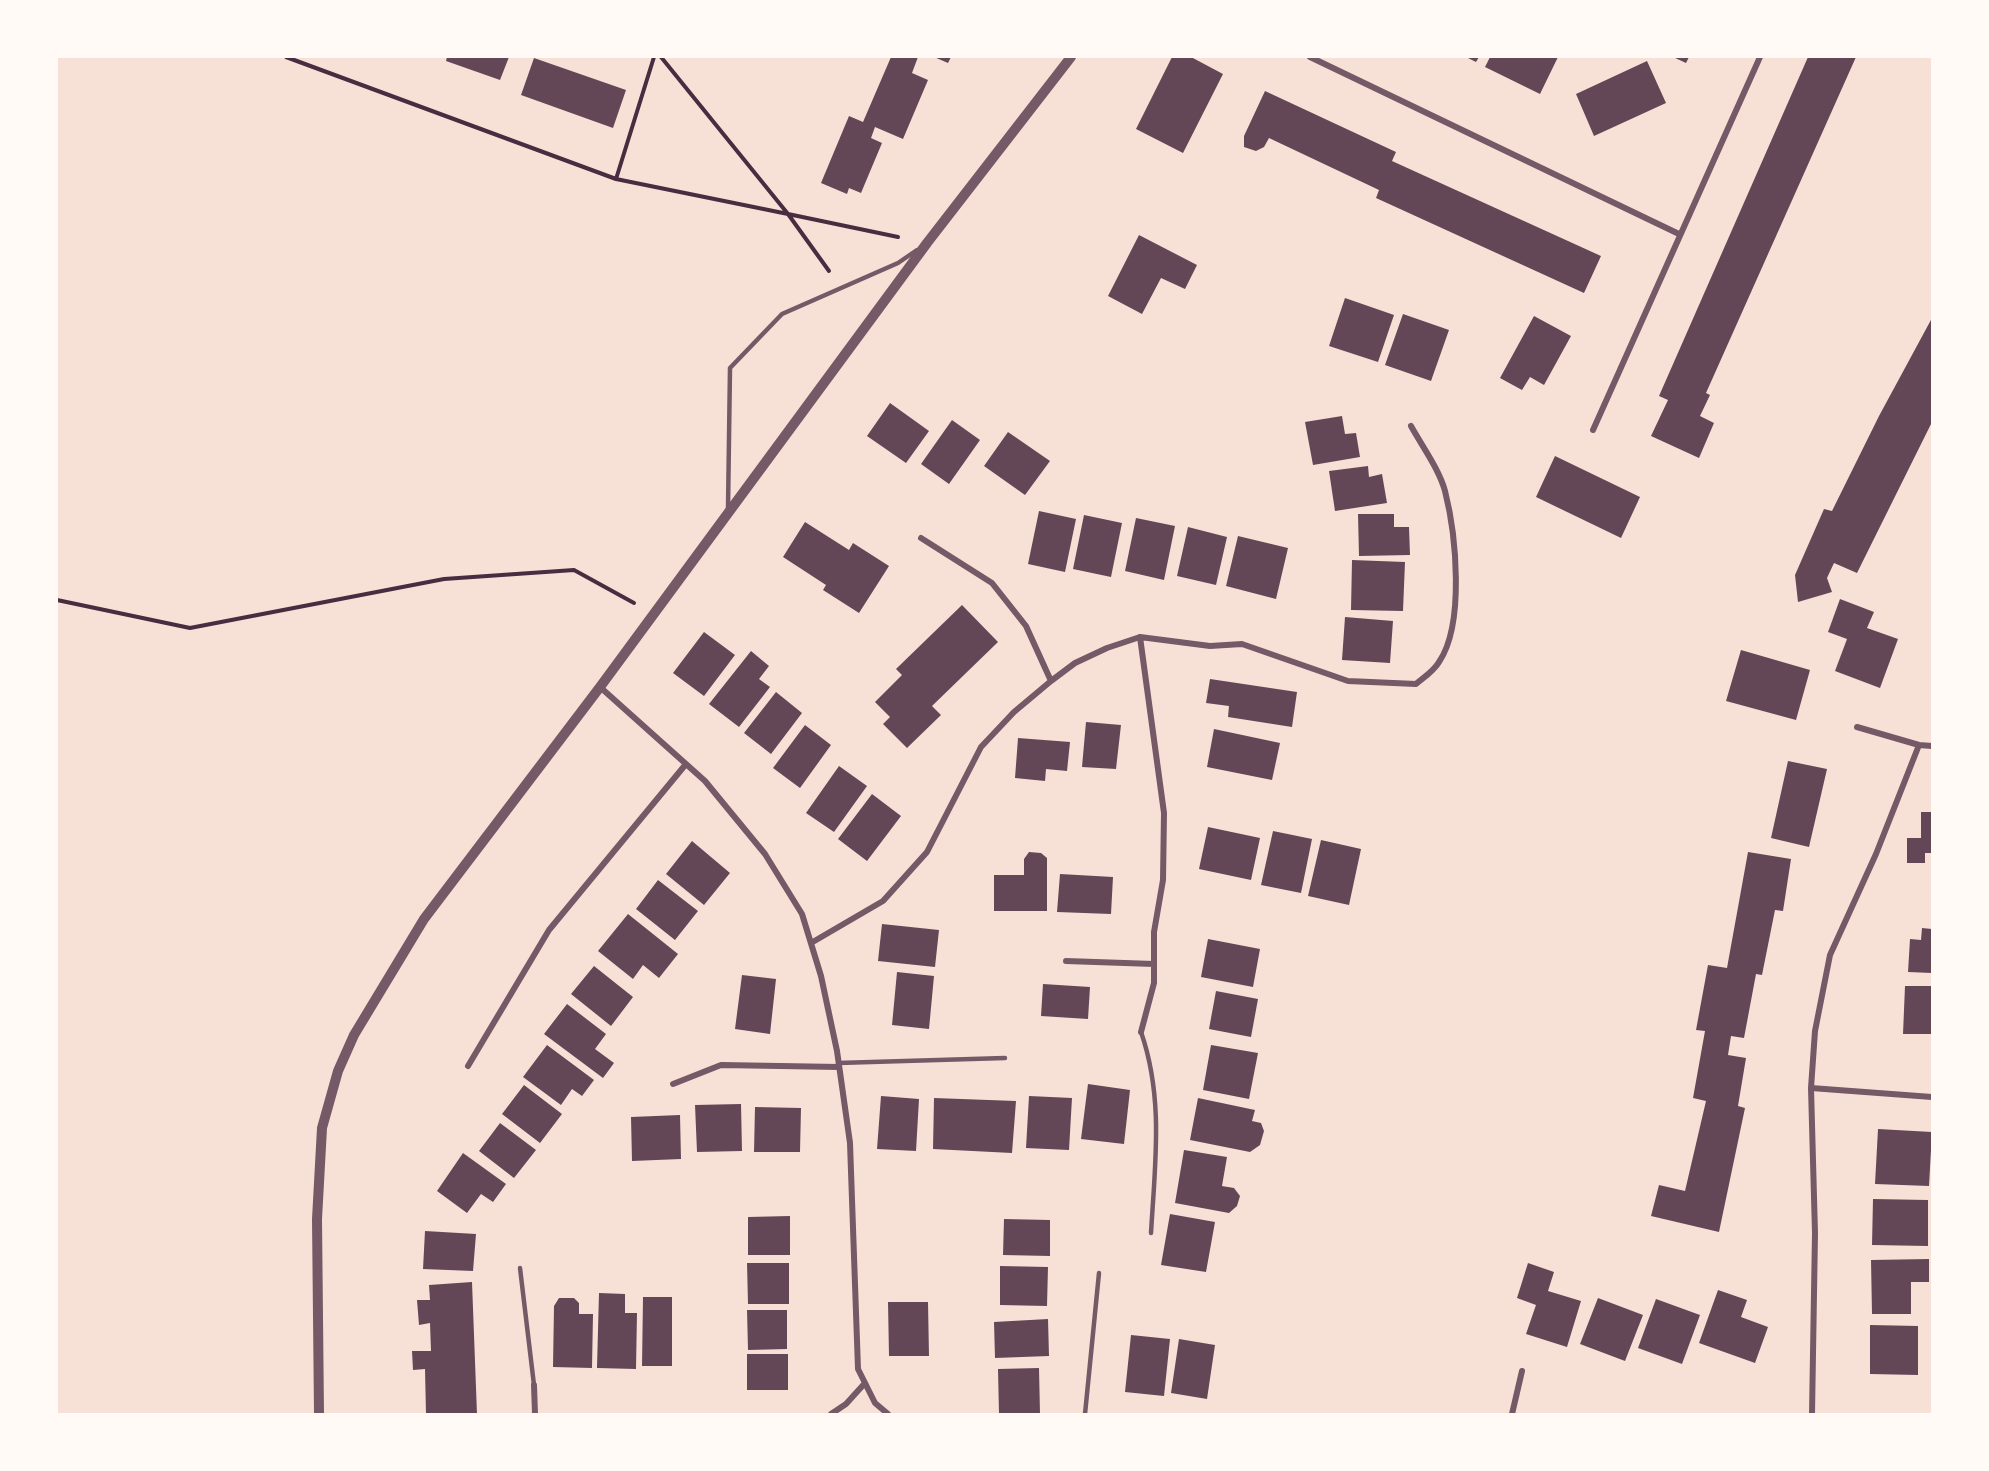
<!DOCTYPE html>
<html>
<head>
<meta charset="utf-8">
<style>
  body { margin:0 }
  #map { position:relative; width:1989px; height:1471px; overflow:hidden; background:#f7e1d7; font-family:"Asap Condensed",sans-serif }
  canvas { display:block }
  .frame { position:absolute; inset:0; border:58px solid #fffaf5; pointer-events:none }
</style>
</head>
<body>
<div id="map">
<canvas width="1989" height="1471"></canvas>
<div class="frame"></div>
</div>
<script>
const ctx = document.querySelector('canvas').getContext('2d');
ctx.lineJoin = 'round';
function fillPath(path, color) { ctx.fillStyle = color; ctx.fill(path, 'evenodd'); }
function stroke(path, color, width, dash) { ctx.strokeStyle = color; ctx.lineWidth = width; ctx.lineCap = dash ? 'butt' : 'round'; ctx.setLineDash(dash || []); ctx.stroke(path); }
fillPath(new Path2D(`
  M447,57h62l-9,23 -54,-19z
  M891,57h27l-6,16 16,7 -25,59 -28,-12 -4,11 11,5 -21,50 -12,-5 -2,6 -26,-11 28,-67 14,6z
  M934,57h17l-3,6z
  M1172,57h19l32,17 -40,79 -47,-24z
  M1466,57h13l-3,5z
  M1490,57h68l-18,37 -55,-27z
  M1673,57h16l-3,6z
  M1808,57h48l-150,336 4,2 -10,21 14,7 -15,35 -48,-22 17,-36 -9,-4z
  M534,58l92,32 -13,38 -92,-33z
  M1647,61l19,42 -72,33 -18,-42z
  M1265,91l131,61 -4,9 209,95 -17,37 -208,-95 3,-8 -110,-52 -5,9 -8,4 -12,-4v-11z
  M1139,235l58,30 -12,24 -24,-11 -19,36 -34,-18z
  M1345,298l49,17 -16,47 -49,-16z
  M1403,314l46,16 -18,51 -46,-16z
  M1534,316l37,20 -27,49 -14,-8 -8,13 -22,-12z
  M1932,318v104l-75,151 -23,-10 -7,15 5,14 -34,10 -3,-27 29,-66 8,2 47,-95z
  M890,403l39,28 -23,32 -39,-27z
  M1342,416l3,18 11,-1 4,24 -47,8 -8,-43z
  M952,420l28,20 -31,44 -28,-20z
  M1008,432l42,29 -25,34 -41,-29z
  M1555,456l85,41 -19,41 -85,-41z
  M1368,466l1,11 13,-3 5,29 -52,8 -6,-40z
  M1039,511l37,8 -11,53 -37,-8z
  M1358,514h36v13h15l1,28 -51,1z
  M1084,515l38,8 -11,54 -38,-8z
  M1136,518l39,8 -11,54 -39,-9z
  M805,522l44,28 4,-7 36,23 -30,47 -36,-23 3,-5 -43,-28z
  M1188,527l39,10 -11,48 -39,-9z
  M1238,536l50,12 -12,51 -50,-13z
  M1352,560l53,2 -2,49 -52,-1z
  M1840,599l34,13 -7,16 31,11 -18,49 -45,-17 12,-32 -19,-7z
  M962,605l36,37 -66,64 9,9 -34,33 -24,-24 7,-7 -15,-15 27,-27 -6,-6z
  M1345,617l48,4 -3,42 -48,-3z
  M704,632l31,23 -31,41 -31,-23z
  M1741,650l69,20 -14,50 -70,-19z
  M751,651l18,15 -10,13 11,8 -31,40 -30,-23z
  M1210,679l87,13 -5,35 -64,-10 1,-11 -23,-3z
  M776,692l26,21 -31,41 -27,-21z
  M1086,722l35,3 -5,44 -34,-2z
  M805,725l26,20 -31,43 -27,-20z
  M1214,729l66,14 -8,37 -65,-13z
  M1018,738l52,4 -3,29 -21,-2 -1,12 -30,-3z
  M1788,761l39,8 -18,78 -38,-9z
  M839,766l28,20 -33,46 -28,-19z
  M872,794l29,22 -34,45 -29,-22z
  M1921,812h11v41h-7v10h-18v-25h14z
  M1208,827l52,11 -9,42 -52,-11z
  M1273,831l39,8 -11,54 -40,-8z
  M1321,840l40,9 -12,56 -41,-9z
  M692,841l38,32 -26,32 -38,-31z
  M1029,852l12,1 6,5v53h-53v-36h30v-16z
  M1748,852l43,7 -8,52 -8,-1 -13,65 -6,-1 -12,64 -13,-2 -3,19 18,3 -8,48 7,2 -26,124 -68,-16 8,-31 26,6 21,-90 -13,-3 12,-67 -9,-1 12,-65 19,3z
  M1060,874l53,3 -2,37 -54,-2z
  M658,880l40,31 -23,29 -39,-31z
  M628,914l50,40 -19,24 -16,-13 -10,14 -35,-28z
  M882,924l57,6 -4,37 -57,-6z
  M1922,928l10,1v44l-24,-1 2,-33 11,1z
  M1208,939l52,10 -7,38 -52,-10z
  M594,966l39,31 -22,29 -40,-32z
  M897,972l37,4 -5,53 -37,-4z
  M742,975l34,4 -6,55 -35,-5z
  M1043,984l47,3 -2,32 -47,-3z
  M1905,986h27v48h-29z
  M1216,991l42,8 -7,38 -42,-8z
  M567,1004l39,30 -11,15 19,14 -11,15 -59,-44z
  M547,1045l47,35 -12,16 -10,-7 -11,16 -38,-28z
  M1211,1045l47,8 -9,46 -46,-9z
  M1088,1084l42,6 -6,54 -43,-5z
  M524,1085l38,29 -22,29 -38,-29z
  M881,1096l38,3 -3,52 -39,-2z
  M1029,1096l43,2 -3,52 -43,-2z
  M934,1098l82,3 -4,52 -79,-4z
  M1198,1098l57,12 -3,11 9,2 3,8 -4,14 -10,7 -60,-12z
  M741,1104l1,47 -45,1 -2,-47z
  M755,1107l46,1 -1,44h-46z
  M680,1115l1,44 -49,2 -1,-44z
  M500,1123l36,27 -22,28 -35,-27z
  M1878,1129l54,3 -3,54 -54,-2z
  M1184,1150l43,7 -5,29 12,2 6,8 -3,10 -8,7 -54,-10z
  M463,1153l43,31 -13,18 -12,-8 -14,19 -30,-22z
  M1873,1199l55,1v46l-56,-1z
  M1170,1214l45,8 -9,50 -45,-7z
  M790,1216v39h-42v-38z
  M1004,1219l46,1v36l-47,-1z
  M425,1231l51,3 -3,37 -50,-2z
  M1929,1259v23h-18v32h-39l-1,-54z
  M747,1263h42v41h-41z
  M1528,1263l26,9 -6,19 33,10 -14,46 -41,-13 10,-29 -19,-7z
  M1000,1266l48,1 -1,39 -47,-1z
  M472,1282l5,132h-51l-1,-45 -12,1 -1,-19h19l-1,-28 -11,2 -2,-25h13l-1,-15z
  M1718,1290l29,10 -6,17 27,10 -13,36 -56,-20z
  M599,1293l26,1v19h12l-1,56 -39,-1z
  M643,1297h29v69h-30z
  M559,1298h15l5,5v11h14l-1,54 -39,-1 1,-61z
  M1598,1298l45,17 -18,46 -45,-17z
  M1656,1299l44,16 -18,49 -44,-16z
  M888,1302h40l1,54h-40z
  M747,1310h40v39l-39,1z
  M1048,1319l1,37 -54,2 -1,-36z
  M1870,1325l48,1v49l-48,-1z
  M1131,1335l39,4 -6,57 -39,-4z
  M1179,1339l36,6 -8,54 -36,-6z
  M747,1354h41v36h-41z
  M1039,1368l1,46h-41l-1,-45z`), '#644757');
stroke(new Path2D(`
  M286,57l330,122
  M654,57l-38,122 172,35 41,57
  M661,57l127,157 110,23
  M57,600l133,28 254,-49 130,-9 60,33`), '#4a2c40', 4);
stroke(new Path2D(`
  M728,509l2,-141 52,-54 116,-51 19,-13
  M1141,1032c23,66 14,132 10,201
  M838,1063l167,-5
  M520,1268l14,117
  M1085,1414l14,-141`), '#755966', 4.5);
stroke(new Path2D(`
  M1310,57l369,177
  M1593,430l167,-373
  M921,538l71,45 34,43 25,55
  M1140,637l24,176 -1,67 -9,52v51l-13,49
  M600,687l105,94 60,73 37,60 19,62 16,75 13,92 8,226 17,34 13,11
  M1857,727l62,18 13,1
  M811,943l72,-42 44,-49 54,-105 33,-35 37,-31 24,-18 32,-15 33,-11 70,9 32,-2 106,37 68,3c7,-6 18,-13 23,-22 26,-38 17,-128 6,-171 -6,-22 -23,-45 -34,-65
  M1066,961l88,3
  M468,1066l81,-136 137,-166
  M673,1084l48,-19 118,2
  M1811,1088l121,9
  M534,1385l1,29
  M831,1414l15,-10 19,-21
  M1512,1414l10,-43
  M1812,1414l3,-181 -4,-145 4,-57 15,-76 46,-101 43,-109`), '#755966', 6);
stroke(new Path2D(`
  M319,1414l-2,-195 5,-91 16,-57 16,-36 70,-116 176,-232 327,-444 144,-186`), '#755966', 10);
</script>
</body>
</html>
